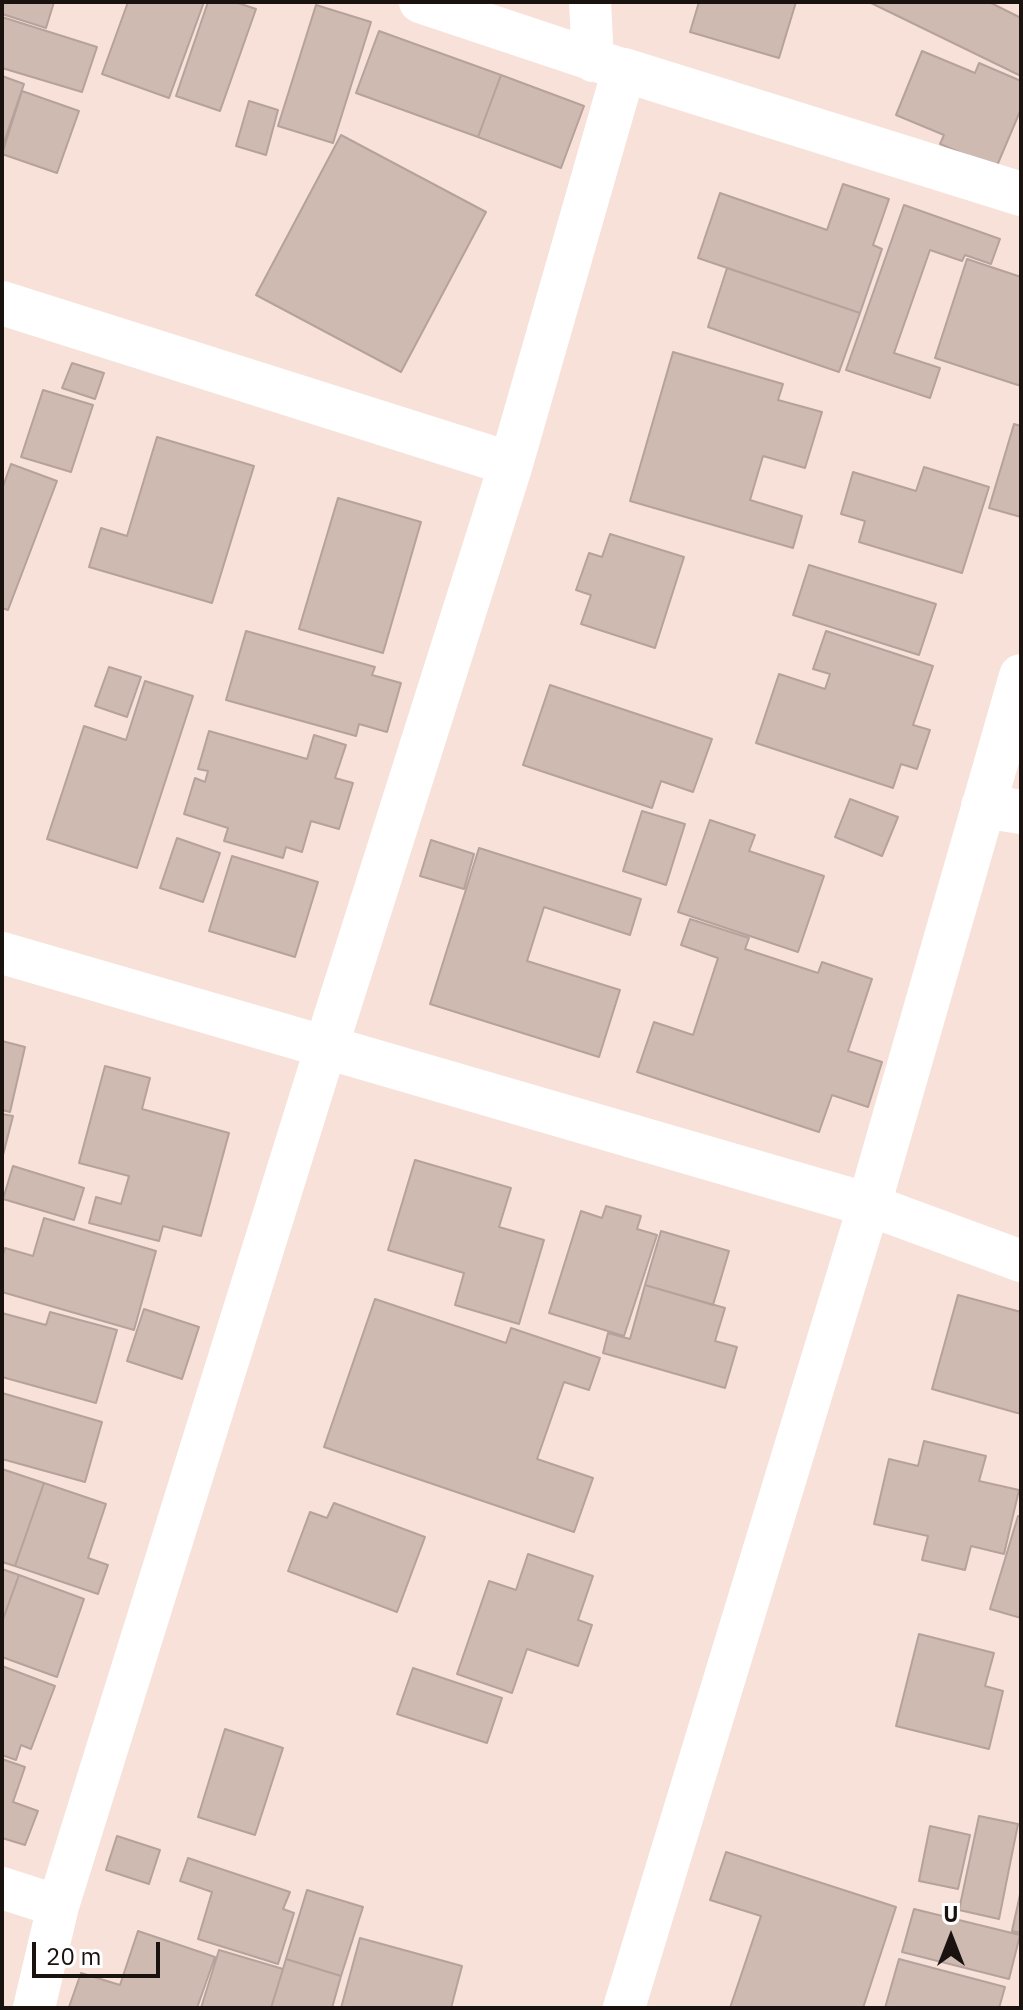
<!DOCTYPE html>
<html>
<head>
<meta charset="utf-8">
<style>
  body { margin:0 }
  #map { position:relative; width:1023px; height:2010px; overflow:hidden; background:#f7e1d9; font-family:"IBM Plex Sans",sans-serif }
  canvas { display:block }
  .frame { position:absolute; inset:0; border:4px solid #19120f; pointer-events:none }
  .north { position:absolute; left:911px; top:1898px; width:80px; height:80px; -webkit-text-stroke:6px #fff; paint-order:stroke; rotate:0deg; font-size:22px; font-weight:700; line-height:32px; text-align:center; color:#19120f }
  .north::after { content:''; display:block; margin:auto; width:28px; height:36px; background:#19120f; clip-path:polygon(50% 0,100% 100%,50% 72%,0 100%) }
  .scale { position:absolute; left:32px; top:1942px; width:128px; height:36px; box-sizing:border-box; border:4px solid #19120f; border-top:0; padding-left:10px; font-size:24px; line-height:28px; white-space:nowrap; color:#19120f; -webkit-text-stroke:6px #fff; paint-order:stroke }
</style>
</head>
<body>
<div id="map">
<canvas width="1023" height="2010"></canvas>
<div class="frame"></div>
<div class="north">U</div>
<div class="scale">20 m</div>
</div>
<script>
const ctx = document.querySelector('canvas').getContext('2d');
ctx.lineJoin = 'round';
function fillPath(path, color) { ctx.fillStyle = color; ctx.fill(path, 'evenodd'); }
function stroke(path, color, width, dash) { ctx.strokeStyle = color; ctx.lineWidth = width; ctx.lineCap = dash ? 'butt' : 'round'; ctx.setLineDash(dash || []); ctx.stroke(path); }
const building = new Path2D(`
  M2,2h52l-8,26 -44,-14z
  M128,2h76l-35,96 -67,-24z
  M208,2h27l21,7 -36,102 -44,-15z
  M699,2h97l-17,56 -89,-26z
  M869,2h120l32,16v58z
  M316,5l55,17 -38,121 -55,-17z
  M2,17l95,30 -15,45 -80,-24z
  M379,31l122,44 -23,62 -122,-44z
  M922,51l53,22 4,-10 42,18v28l-25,59 -56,-24 4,-9 -48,-20z
  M501,75l83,31 -23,62 -83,-31z
  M2,76l22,8 -22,64z
  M22,91l57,20 -22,62 -55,-19z
  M249,101l29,9 -12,45 -30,-9z
  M341,135l145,77 -85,160 -145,-77z
  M843,184l46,15 -16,46 9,4 -22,64 -162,-55 22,-65 107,37z
  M904,205l96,34 -9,25 -26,-9 -3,6 -32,-11 -36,103 46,15 -10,30 -84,-28z
  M967,259l54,18v109l-86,-28z
  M727,268l133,45 -21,59 -131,-45z
  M673,352l110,32 -5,16 44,12 -17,56 -42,-12 -13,44 52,16 -9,32 -163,-47z
  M72,363l32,10 -9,26 -33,-11z
  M43,390l50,15 -22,67 -50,-15z
  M1014,424l7,2v91l-32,-9z
  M157,437l97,29 -42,137 -123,-36 12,-39 26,8z
  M11,464l46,17 -49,129 -6,-2v-119z
  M924,467l65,20 -27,86 -103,-31 6,-21 -24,-7 12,-42 63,19z
  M338,498l83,24 -38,131 -84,-24z
  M610,534l74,23 -29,91 -74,-24 10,-29 -15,-5 13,-37 13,4z
  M809,565l127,39 -17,51 -126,-40z
  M246,631l129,36 -3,8 29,8 -14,49 -28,-8 -3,12 -130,-36z
  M826,631l107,35 -20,59 17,5 -13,39 -16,-5 -8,24 -137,-45 23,-69 46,15 5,-15 -17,-5z
  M109,667l32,10 -14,40 -32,-11z
  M145,681l48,15 -56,172 -90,-29 37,-113 42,14z
  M550,685l162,54 -19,53 -32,-11 -9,27 -129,-43z
  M209,731l98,28 7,-24 32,10 -11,33 18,5 -14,46 -28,-8 -9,31 -16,-5 -3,11 -59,-17 4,-13 -44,-14 11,-36 10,4 3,-11 -10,-2z
  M850,799l48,18 -16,39 -47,-19z
  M642,811l43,13 -19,61 -43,-14z
  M710,820l45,15 -6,16 75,25 -26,76 -120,-40z
  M177,838l43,15 -17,49 -43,-14z
  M431,840l43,14 -10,35 -44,-13z
  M479,848l162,51 -11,36 -86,-28 -17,54 93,29 -21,67 -169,-53z
  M232,856l86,26 -23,75 -86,-26z
  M690,919l59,19 -4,11 73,24 4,-11 50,17 -24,72 34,11 -14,45 -36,-12 -13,37 -182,-60 17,-50 39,13 25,-77 -37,-13z
  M2,1041l23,6 -15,65 -8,-2z
  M105,1066l45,12 -8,31 87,24 -28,103 -38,-10 -4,15 -70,-18 7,-26 25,7 8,-28 -50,-13z
  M2,1114l11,2 -11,43z
  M415,1160l96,28 -12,39 45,13 -25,84 -64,-19 9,-32 -76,-23z
  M13,1166l71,22 -10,32 -71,-21z
  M606,1206l35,10 -4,13 20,6 -33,101 -75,-23 32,-102 21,7z
  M44,1218l112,33 -22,79 -132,-38v-34l3,-10 28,8z
  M661,1231l68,20 -16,54 -68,-20z
  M645,1285l80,23 -10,33 22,6 -12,41 -122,-35 5,-20 22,6z
  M958,1295l63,17v102l-89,-25z
  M375,1299l131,44 5,-15 89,30 -11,32 -25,-8 -27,77 56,19 -19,54 -250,-85z
  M144,1309l55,18 -17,52 -55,-18z
  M50,1312l67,18 -21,73 -94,-26v-64l44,12z
  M2,1393l100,29 -17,60 -83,-23z
  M924,1441l62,15 -7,25 40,9 -15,64 -33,-8 -6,24 -43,-10 6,-24 -54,-12 15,-65 29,7z
  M2,1469l42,14 -29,83 -13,-4z
  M44,1483l62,21 -18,54 20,7 -10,29 -83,-28z
  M334,1503l91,34 -28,75 -109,-41 22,-59 17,6z
  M1018,1516l3,1v101l-31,-9z
  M528,1554l65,22 -15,44 14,5 -14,41 -51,-17 -15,44 -55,-19 32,-93 27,9z
  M2,1569l17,6 -17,47z
  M19,1575l65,24 -27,78 -55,-20v-35z
  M919,1634l75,19 -9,33 18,5 -14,58 -93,-23z
  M2,1666l53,20 -24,63 -10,-4 -5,15 -14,-5z
  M413,1668l89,30 -15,45 -90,-29z
  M225,1729l58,19 -28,87 -57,-18z
  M2,1759l23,8 -12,35 25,9 -13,34 -23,-7z
  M979,1816l39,8 -19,95 -40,-9z
  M930,1826l40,9 -12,54 -39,-8z
  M117,1836l43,14 -11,34 -43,-14z
  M726,1852l170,55 -33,101h-133l31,-92 -51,-16z
  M188,1858l102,34 -7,17 11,4 -16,51 -80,-25 14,-47 -32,-11z
  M307,1890l56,17 -22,69 -55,-17z
  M1021,1890v43l-9,-2z
  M914,1909l106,26 -11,44 -107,-27z
  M138,1931l77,26 -18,51 -128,-1 12,-34 39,12z
  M360,1938l102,28 -11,42h-110z
  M219,1950l64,19 -12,39h-70z
  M286,1959l55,17 -9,32h-61z
  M899,1959l106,28 -6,21h-114z`);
fillPath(building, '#cfbab2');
stroke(building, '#b6a29a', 2);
stroke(new Path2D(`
  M420,2l204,68
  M590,2l3,59
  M2,953l324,94 -268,859 -56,-18
  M34,2008l24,-102
  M624,2008l245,-803 152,56`), '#fff', 42);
stroke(new Path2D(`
  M1021,194l-397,-124 -113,394 -185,583 543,158 152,-529
  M2,303l509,161
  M983,806l38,6`), '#fff', 44);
</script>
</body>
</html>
